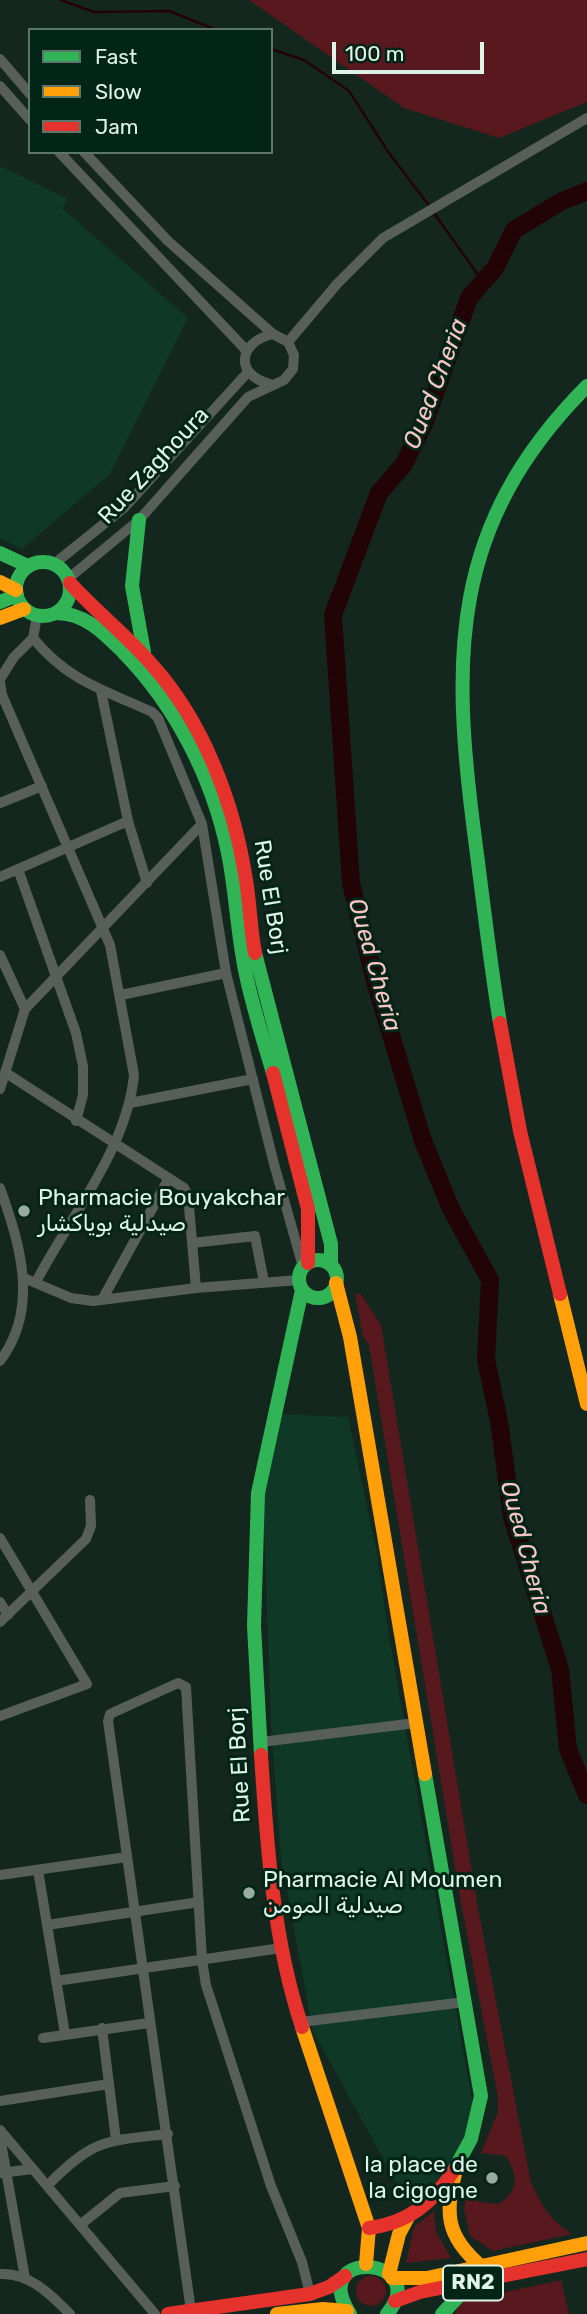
<!DOCTYPE html>
<html>
<head>
<meta charset="utf-8">
<style>
  body { margin:0 }
  #map { position:relative; width:587px; height:2314px; overflow:hidden; background:#14271f; font-family:Rubik,sans-serif }
  canvas { display:block }
  .legend { position:absolute; left:28px; top:28px; width:245px; height:126px; box-sizing:border-box; background:#022517; border:2px solid #5b776b; margin:0; padding:9px 12px; list-style:none; font-size:21px; color:#e0f3e9 }
  .legend li { display:flex; align-items:center; gap:14px; height:35px }
  .legend b { width:35px; border:2px solid #5b776b }
  .scale { position:absolute; left:332px; top:42px; width:152px; height:32px; box-sizing:border-box; border:4px solid #e0f3e9; border-top:0; padding-left:9px; font-size:21px; line-height:24px; white-space:nowrap; color:#e0f3e9; -webkit-text-stroke:5px #022517; paint-order:stroke }
</style>
</head>
<body>
<div id="map">
<canvas width="587" height="2314"></canvas>
<ul class="legend">
<li><b style="height:9px;background:#30b455"></b>Fast</li>
<li><b style="height:9px;background:#ff9f0a"></b>Slow</li>
<li><b style="height:9px;background:#e5322d"></b>Jam</li>
</ul>
<div class="scale">100 m</div>
</div>
<script>
const ctx = document.querySelector('canvas').getContext('2d');
ctx.lineJoin = 'round';
function fillPath(path, color) { ctx.fillStyle = color; ctx.fill(path, 'evenodd'); }
function stroke(path, color, width, dash) { ctx.strokeStyle = color; ctx.lineWidth = width; ctx.lineCap = dash ? 'butt' : 'round'; ctx.setLineDash(dash || []); ctx.stroke(path); }
function drawText(font, color, halo, rows, align = 'center') {
  ctx.font = font + ' Rubik,"Noto Sans Arabic",sans-serif'; ctx.lineWidth = 6; ctx.setLineDash([]); ctx.textBaseline = 'middle'; ctx.strokeStyle = halo; ctx.fillStyle = color; for (const [text, x, y, turn = 0] of rows) {
    ctx.save(); ctx.translate(x, y); ctx.rotate((+turn || 0) * Math.PI / 180); ctx.textAlign = isNaN(turn) ? turn : align; if (halo) ctx.strokeText(text, 0, 0); ctx.fillText(text, 0, 0); ctx.restore();
  }
}
fillPath(new Path2D(`
  M0,166l68,33 -6,9 126,110 -78,156 -88,75 -22,-11z
  M280,1414l68,3 29,136 12,84 84,469 -1,13 -11,27 -28,40 -25,18 -95,-173 -32,-172 -10,-133 -8,-232z`), '#0f3827');
fillPath(new Path2D(`
  M249,0h338v102l-88,36 -95,-30z
  M355,1294h6l20,31 97,583 53,275c11,23 19,37 41,51l-79,17 -23,-15 -6,-27 2,-13 5,-2 7,8 21,2c20,-15 19,-27 7,-48l-25,-3 17,-41v-15l-37,-194 -92,-558 -6,-8z
  M434,2211l2,21 15,26 -45,5 8,-36z
  M356 2291a15 15 0 1 1 30 0a15 15 0 1 1-30 0Z
  M561,2280l8,34h-114l5,-12z`), '#57181e');
stroke(new Path2D(`
  M61,0l33,12 75,-1 48,19
  M271,49l33,11 45,31 40,62 41,54
  M434,213l49,69`), '#230406', 2.5);
stroke(new Path2D(`
  M587,191l-25,10 -48,29 -19,38 -26,30 -45,126 -20,40 -25,29 -46,122 18,268 25,102 47,156 28,68 39,71 -4,80 13,61 13,96 48,152 8,80 19,46`), '#230406', 18);
stroke(new Path2D(`
  M0,59l30,35
  M0,86l30,34
  M59,152l187,198
  M84,152l84,89 105,93
  M288,342l49,-58 46,-46 204,-120
  M54,564l71,-57 123,-135
  M69,578l70,-58 109,-123 36,-17 9,-11 1,-14 -6,-13 -15,-8c-35,8 -39,41 -3,50
  M33,638c35,43 71,52 119,74l6,6 44,106 24,149 48,191 29,103
  M0,679l14,-22 19,-19 4,-22
  M0,682l2,13 108,250 24,130c-7,74 -65,143 -98,207
  M101,691l27,130 19,62
  M0,803l42,-17
  M18,869l58,164 7,33v29l-7,26
  M0,877l128,-56
  M0,955l25,54
  M121,995l105,-22
  M6,1073l178,115 4,7 8,93
  M0,1089l25,-80 177,-185
  M130,1103l123,-24
  M0,1188c20,56 40,120 0,173
  M192,1243l63,-7 9,46
  M24,1278l47,20 22,3 103,-13 103,-8
  M102,1300l67,-122
  M0,1538l87,146 -87,32
  M0,1602l8,13
  M0,1622l86,-83 5,-13 -1,-26
  M261,1742l155,-19
  M38,1870l27,164
  M0,1875l127,-18
  M47,1925l152,-23
  M56,1981l225,-33
  M301,2022l164,-20
  M102,2028l14,112
  M43,2038l106,-15
  M0,2101l109,-17
  M0,2130l155,184
  M0,2137l25,141
  M1,2173l31,-4
  M47,2186c46,-47 58,-45 121,-52
  M80,2225l40,-32 55,-7
  M0,2274c29,-2 51,21 70,40
  M191,2311l-83,-590 2,-7 68,-31 8,4 16,273 4,25 65,201 31,76 8,32`), '#585f5b', 10);
stroke(new Path2D(`
  M139,520l-7,66 12,66
  M0,553l28,13
  M16 589a27 27 0 1 1 54 0a27 27 0 1 1-54 0Z
  M0,602l17,-7
  M56,613c29,0 48,20 67,39 53,54 90,127 105,201 8,39 9,78 17,117 7,35 18,69 28,103
  M255,953l76,291v21
  M500,1023c-10,-61 -17,-123 -25,-184 -24,-182 -26,-314 112,-453
  M299 1279a19 19 0 1 1 38 0a19 19 0 1 1-38 0Z
  M261,1755l-7,-129 4,-133 44,-203
  M425,1774l56,322 -10,43 -17,31
  M350,2314c-44,-69 84,-56 37,0
  M442,2314l28,-30`), '#30b455', 14);
stroke(new Path2D(`
  M0,582l16,8
  M0,618l24,-9
  M336,1283l14,54 75,437
  M560,1294l27,110
  M302,2027l67,201 -3,36
  M457,2166c-12,46 -13,69 25,101
  M389,2274l10,-40 9,-17
  M392,2278h35l160,-35
  M277,2314l46,-5 24,2`), '#ff9f0a', 14);
stroke(new Path2D(`
  M70,583c26,29 58,53 83,83 50,56 80,135 92,208 5,26 5,53 10,79
  M500,1023l20,108 40,163
  M273,1073l35,136v54
  M261,1755c6,91 12,185 41,272
  M369,2228c39,-5 64,-25 85,-58
  M395,2301l25,-9 167,-33
  M168,2314l142,-20 19,-7 16,-11`), '#e5322d', 14);
for (const [x, y, r, color] of [
  [24,1211,7,"#99aca2"],
  [249,1893,7,"#99aca2"],
  [492,2178,7,"#99aca2"]
]) { const dot = new Path2D(); dot.arc(x, y, r, 0, 2 * Math.PI); ctx.fillStyle = color; ctx.fill(dot); stroke(dot, '#022517', 2.5); }
for (const [x, y, w] of [
  [473,2283,60]
]) { const box = new Path2D(); box.roundRect(x - w / 2, y - 17.5, w, 35, 5); ctx.fillStyle = '#022517'; ctx.fill(box); stroke(box, '#e0f3e9', 2); }
drawText('bold 21px', '#e0f3e9', null, [
  ["RN2",473,2283]
]);
drawText('23px', '#e0f3e9', '#022517', [
  ["Rue Zaghoura",154,466,-47],
  ["Rue El Borj",270,897,81],
  ["Rue El Borj",240,1765,-93]
]);
drawText('23px', '#e0f3e9', '#022517', [
  ["Pharmacie Bouyakchar",38,1198],
  ["صيدلية بوياكشار",38,1224],
  ["Pharmacie Al Moumen",263,1880],
  ["صيدلية المومن",263,1906],
  ["la place de",478,2165,"right"],
  ["la cigogne",478,2191,"right"]
], 'left');
drawText('italic 24px', '#fac5c5', '#022517', [
  ["Oued Cheria",436,384,-69],
  ["Oued Cheria",374,965,74],
  ["Oued Cheria",525,1548,75]
]);
</script>
</body>
</html>
